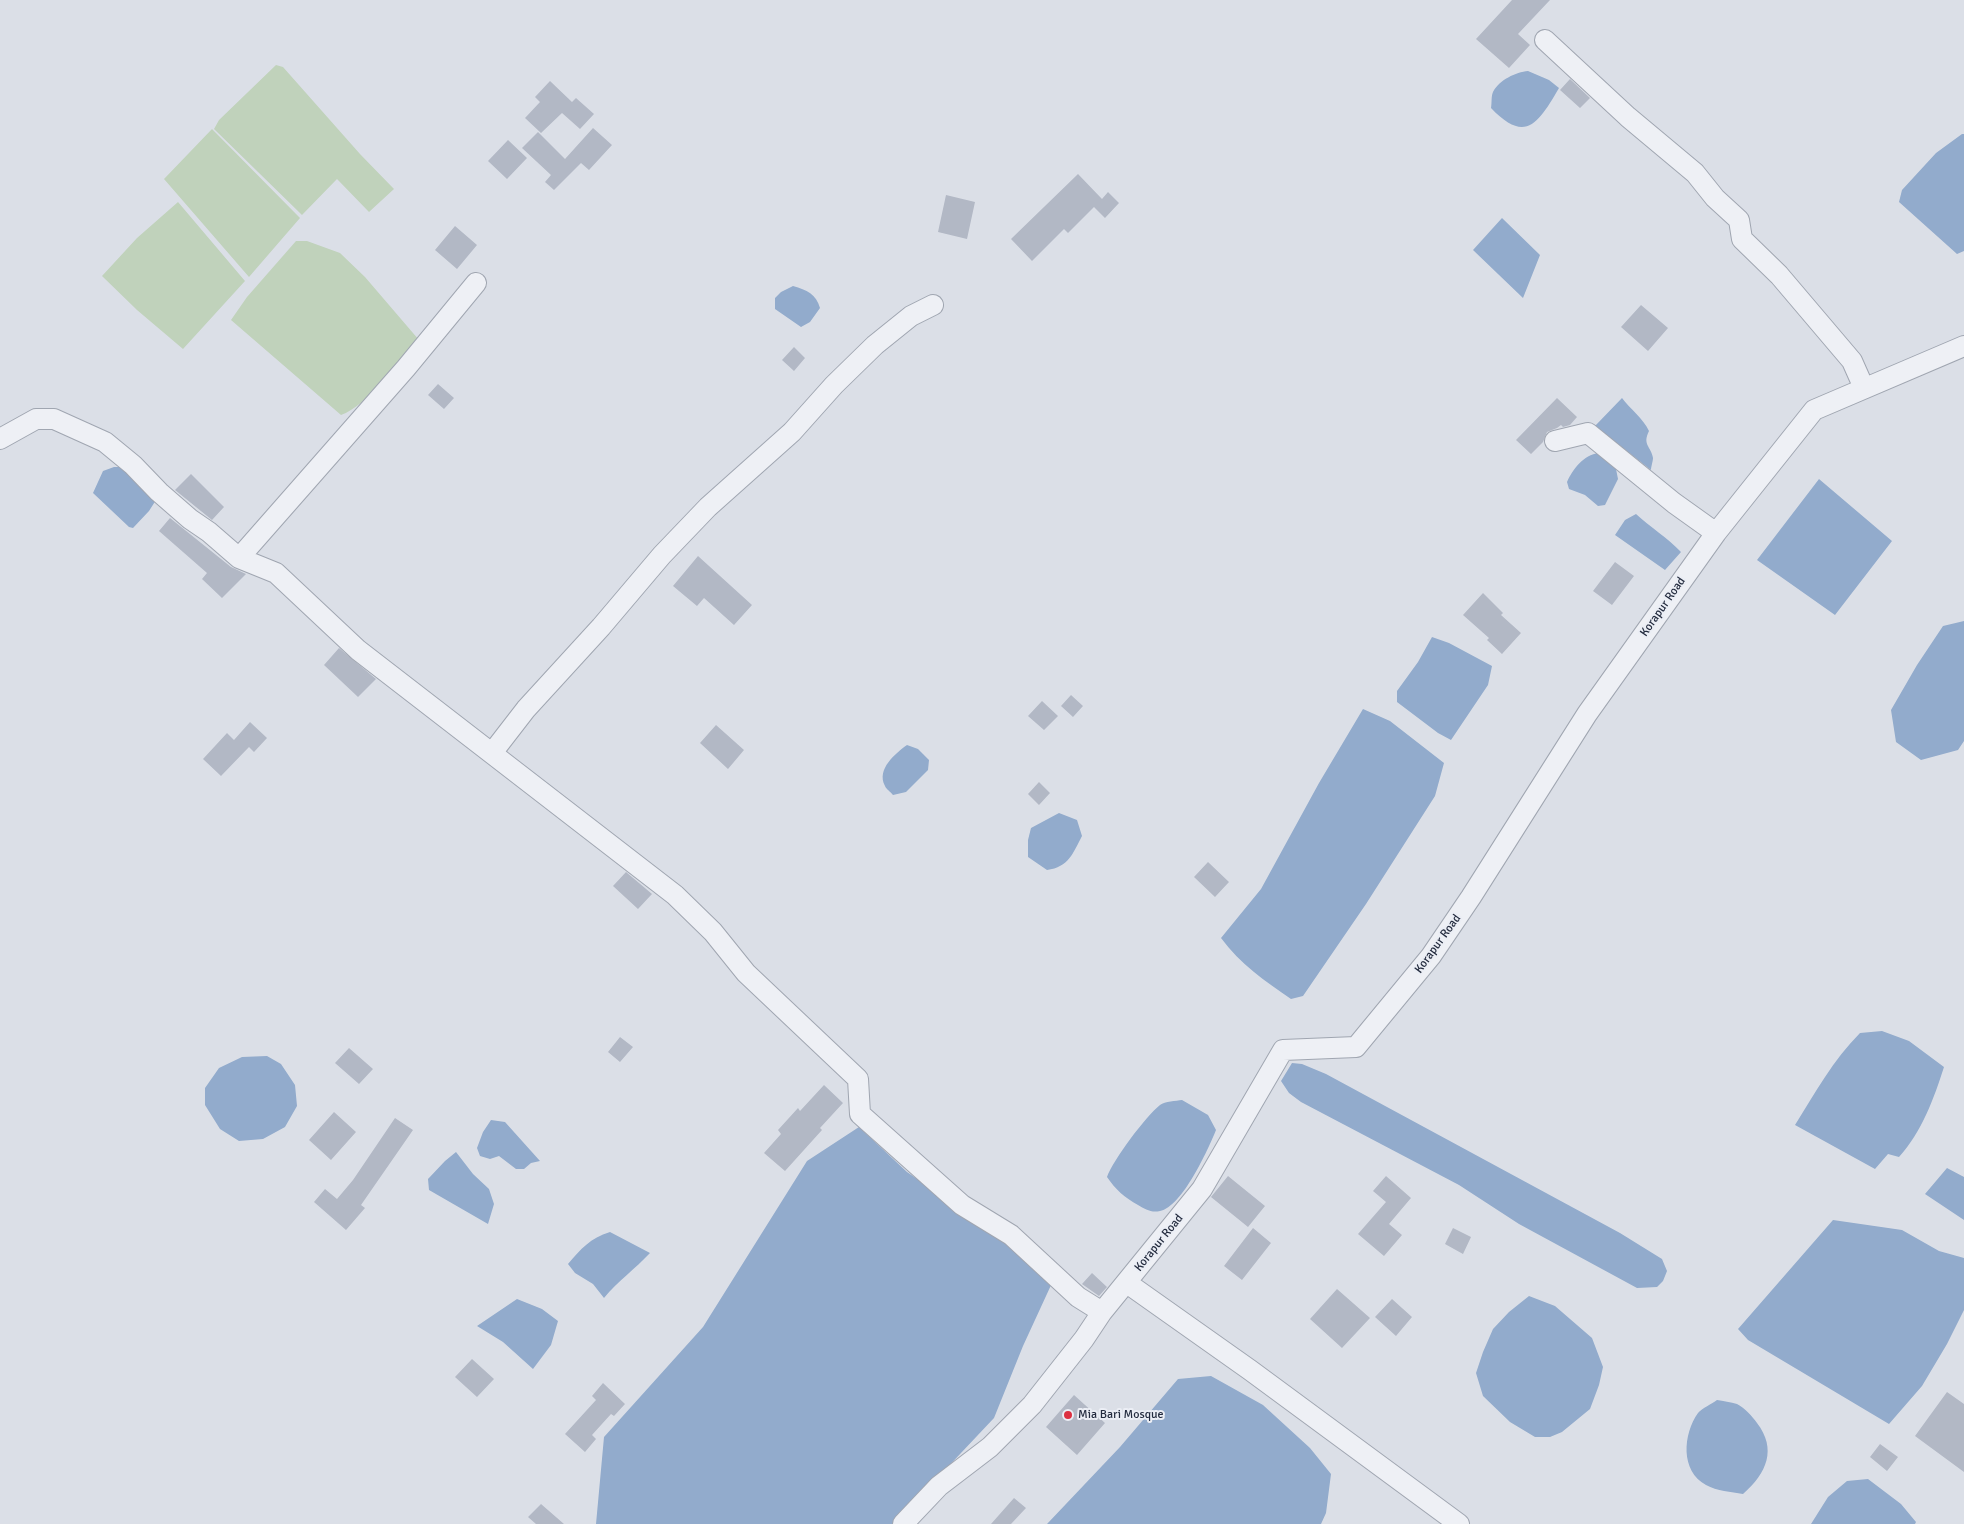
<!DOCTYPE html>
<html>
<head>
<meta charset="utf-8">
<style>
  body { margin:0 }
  canvas { display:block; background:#dbdfe7 }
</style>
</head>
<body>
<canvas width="1964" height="1524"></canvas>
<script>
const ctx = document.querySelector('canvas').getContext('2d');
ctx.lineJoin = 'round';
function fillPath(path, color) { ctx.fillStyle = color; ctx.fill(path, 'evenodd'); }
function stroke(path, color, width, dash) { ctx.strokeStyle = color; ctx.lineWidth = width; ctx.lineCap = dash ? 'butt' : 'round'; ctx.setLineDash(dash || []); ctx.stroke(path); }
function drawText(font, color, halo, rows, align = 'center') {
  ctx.font = font + ' Signika,sans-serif'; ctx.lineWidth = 4; ctx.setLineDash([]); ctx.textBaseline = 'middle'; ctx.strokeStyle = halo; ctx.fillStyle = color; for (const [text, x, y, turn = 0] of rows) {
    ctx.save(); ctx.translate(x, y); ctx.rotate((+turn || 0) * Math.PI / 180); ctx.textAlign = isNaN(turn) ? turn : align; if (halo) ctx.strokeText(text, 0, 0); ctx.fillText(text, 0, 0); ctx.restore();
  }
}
fillPath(new Path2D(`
  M276,65l7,2 77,87 34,35 -25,23 -32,-33 -35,36 -88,-86 5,-9z
  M212,129l88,89 -51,59 -85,-98z
  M178,202l67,79 -62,68 -46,-39 -35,-34 35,-38z
  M296,241h11l33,12 25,24 54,63c-19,21 -52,66 -78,75l-110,-95 16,-23z`), '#c0d2bb');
fillPath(new Path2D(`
  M1528,71l21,9 10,8c-20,34 -33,57 -68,20 1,-5 0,-12 2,-16 6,-12 23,-20 35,-21z
  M1962,134h2v117l-7,3 -58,-52 3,-12 34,-37z
  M1502,218l38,37 -17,43 -50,-48z
  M793,286c14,4 23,8 27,22l-10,14 -9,5 -26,-18v-11l6,-6z
  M1622,398c8,11 21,20 27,33 -7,14 2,15 4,27 0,3 -2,9 -2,12l-56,-44z
  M1599,453l16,11 3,15 -13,26 -7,1 -13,-11 -16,-6 -2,-7c6,-13 16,-27 32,-29z
  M114,467h8l34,33 -7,11 -16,17 -4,-1 -36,-34 10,-22z
  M1819,479l73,62 -57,74 -78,-55z
  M1636,514c14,13 32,24 45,38l-16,18 -50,-35 10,-15z
  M1964,621v120l-6,9 -37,10 -25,-18 -5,-32 26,-45 26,-39z
  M1432,637l17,6 43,23 -4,19 -37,55 -13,-7 -41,-31v-11l21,-29z
  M1363,709l27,12 54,42 -9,33 -69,108 -63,92 -12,3c-26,-18 -51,-35 -70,-61l40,-49 58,-106z
  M907,745l11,4 11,11 -1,10 -22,22 -13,3c-2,-3 -7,-6 -8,-9 -9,-17 11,-33 22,-41z
  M1059,813l18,7 5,16c-9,17 -13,31 -35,34l-19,-13v-17l3,-12z
  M1882,1031l27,10 35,26c-10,31 -22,65 -45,90l-11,-3 -13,15 -80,-44c20,-32 38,-65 65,-92z
  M267,1056l14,8 14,21 2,21 -12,21 -22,12 -24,2 -19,-12 -15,-24v-17l14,-20 23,-11z
  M1292,1063l10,1 24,10 294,159 42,26 5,12 -4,10 -6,6 -20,1 -118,-64 -60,-39 -158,-83 -12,-9 -8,-12z
  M1182,1100l26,15 8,15c-8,20 -34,77 -56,81 -9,2 -15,-2 -22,-6 -13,-7 -23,-16 -31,-28 6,-17 39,-61 53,-72 5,-4 16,-4 22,-5z
  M491,1120l14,2 35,39 -9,2 -7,6h-8l-17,-13 -9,3 -10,-3 -3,-8 6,-16z
  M859,1127l48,45 101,70 44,41 -29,63 -29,72 -100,106h-298l8,-87 99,-110 104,-166z
  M456,1152l17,22 16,15 5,15 -6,20 -59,-34 -1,-11 17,-18z
  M1947,1168l17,9v43l-39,-26z
  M1833,1220l69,10 37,21 25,7v52l-17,34 -25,42 -33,38 -141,-84 -10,-11z
  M610,1232l40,21c-15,16 -32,28 -46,45l-11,-14 -18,-11 -7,-9c13,-15 22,-26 42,-32z
  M1529,1296l26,10 37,32 11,29 -4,18 -9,24 -28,23 -12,5h-15l-25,-15 -27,-26 -7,-23 7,-21 10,-23 16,-17z
  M517,1299l25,10 16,12 -7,24 -18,24 -30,-27 -26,-16z
  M1211,1376l52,29 47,43 21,26 -5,39 -5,11h-274l73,-77 58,-68z
  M1717,1400c6,1 14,2 20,4 8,4 15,12 20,19 20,26 10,50 -14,71 -12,-2 -26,-3 -37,-9 -26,-14 -23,-51 -8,-72 4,-5 14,-9 19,-13z
  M1868,1479l33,25 15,18 -1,2h-104l17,-27 19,-16z`), '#92abcc');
fillPath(new Path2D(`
  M1512,0h38l-32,34 12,11 -21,23 -33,-29z
  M1570,79l20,19 -10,10 -20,-18z
  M550,81l22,21 4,-4 18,16 -14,15 -18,-16 -21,20 -16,-15 15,-16 -5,-5z
  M593,128l19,17 -23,25 -8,-7 -27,27 -9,-8 6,-7 -29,-27 16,-16 27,27z
  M508,140l19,18 -20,21 -19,-18z
  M1078,174l24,25 6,-7 11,11 -14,15 -11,-11 1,-1 -27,27 -4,-4 -32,32 -21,-22z
  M946,195l29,7 -8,37 -29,-7z
  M455,226l22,19 -20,24 -22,-19z
  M1641,305l27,23 -20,23 -27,-24z
  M794,347l11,11 -11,13 -12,-11z
  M438,384l16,14 -10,11 -16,-14z
  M1557,398l20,19 -7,8 -7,2 -2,-2 -4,3 -10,4 -4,10 -12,12 -15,-14z
  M191,474l33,33 -12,13 -37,-30z
  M170,518l61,49 15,7 -24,24 -20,-19 5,-6 -48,-42z
  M698,556l54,49 -18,20 -30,-27 -7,8 -24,-20z
  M1615,562l19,14 -22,29 -19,-14z
  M1483,593l20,20 -2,2 20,18 -19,21 -15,-14 2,-2 -26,-23z
  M339,648l37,31 -18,18 -34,-32z
  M1071,695l12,11 -10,11 -12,-11z
  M1042,701l16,15 -14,14 -16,-14z
  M250,722l17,16 -13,14 -5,-5 -28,29 -18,-17 24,-26 7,7z
  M716,725l28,25 -16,19 -28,-26z
  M1039,782l11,11 -11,12 -11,-11z
  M1208,862l21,20 -14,15 -21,-20z
  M626,872l26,22 -14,15 -25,-23z
  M620,1037l13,10 -13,15 -12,-10z
  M349,1048l24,21 -14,15 -24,-21z
  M824,1085l19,18 -23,25 2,2 -37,41 -21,-18 17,-19 -3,-4 20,-22 2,3z
  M334,1112l22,20 -25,28 -22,-20z
  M395,1118l18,12 -52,75 4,3 -19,22 -32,-28 11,-13 12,10 16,-19z
  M1228,1176l37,30 -17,21 -37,-30z
  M1386,1176l25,22 -22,26 13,11 -18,21 -26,-22 28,-32 -13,-11z
  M1253,1228l18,15 -29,37 -18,-14z
  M1453,1228l18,9 -8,17 -18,-10z
  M1092,1273l15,14 -8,9 -17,-12z
  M1337,1289l33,29 -28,30 -32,-29z
  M1392,1299l20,18 -16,19 -21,-19z
  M472,1359l22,20 -17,18 -22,-20z
  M603,1383l22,21 -11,12 -3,-2 -19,21 4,4 -11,13 -20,-18 31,-34 -4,-4z
  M1947,1392l17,12v68l-49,-36z
  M1074,1395l31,28 -28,32 -31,-28z
  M1880,1444l18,13 -11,14 -17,-14z
  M1014,1498l12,10 -15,16h-20z
  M541,1504l23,20h-28l-8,-7z`), '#b2b8c5');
const street = new Path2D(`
  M1545,40l83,77 67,56 20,25 24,22 3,19 37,36 73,86 12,27
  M0,439l36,-20h18l51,23 28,23 26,27 31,27 19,13 30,26 37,15 82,77 317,245 38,37 33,41 112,106 2,35 102,91 49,30 67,62 24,15
  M1555,441l33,-8 86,70 42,30
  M239,558l167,-190 70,-85
  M492,753l34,-44 75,-82 61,-72 46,-48 84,-75 42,-47 41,-40 36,-29 22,-11
  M1127,1283l123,87 209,154
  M903,1524l36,-38 51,-39 42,-42 52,-66 18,-27 100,-123 81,-139 73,-3 75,-91 40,-59 116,-183 129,-181 98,-123 150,-64`);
stroke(street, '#a0a6b1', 22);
stroke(street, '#eef0f5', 20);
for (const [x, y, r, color] of [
  [1068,1415,5,"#dc3142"]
]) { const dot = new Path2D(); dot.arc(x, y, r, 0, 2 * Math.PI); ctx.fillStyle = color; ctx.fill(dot); stroke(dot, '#ebeef5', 2); }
drawText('12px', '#242c3f', '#ebeef5', [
  ["Korapur Road",1663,607,-55],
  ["Korapur Road",1438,944,-54],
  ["Korapur Road",1159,1243,-51]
]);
drawText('12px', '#242c3f', '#ebeef5', [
  ["Mia Bari Mosque",1078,1415]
], 'left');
</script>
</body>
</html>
